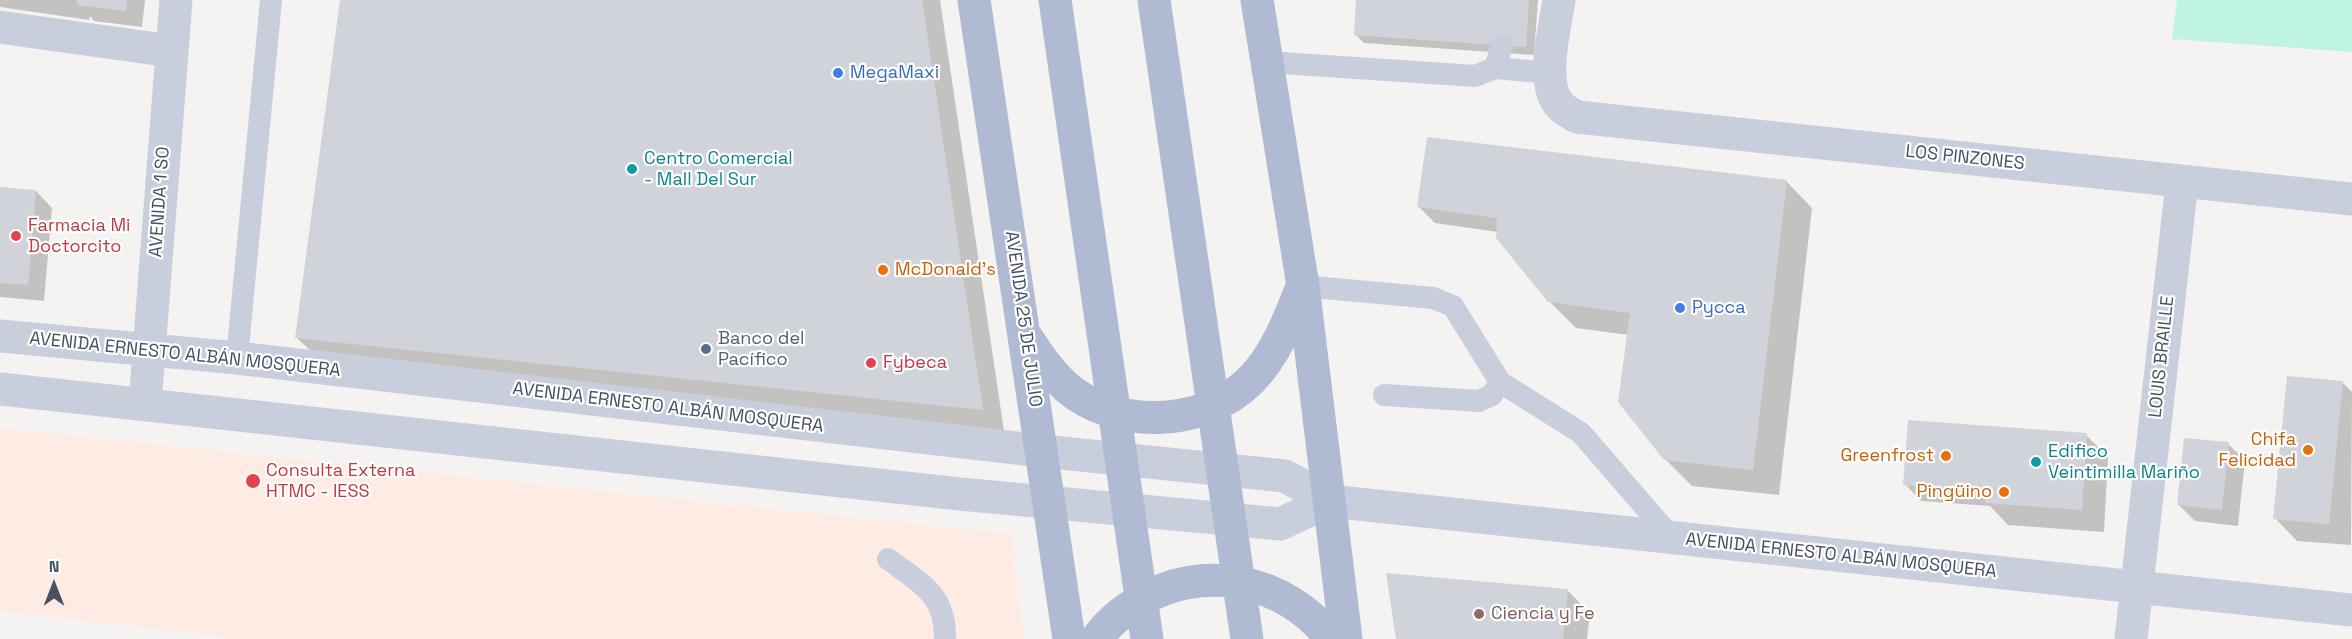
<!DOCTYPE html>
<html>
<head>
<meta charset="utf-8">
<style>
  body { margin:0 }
  #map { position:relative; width:2352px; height:639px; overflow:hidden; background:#f5f3f2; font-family:"Space Grotesk",sans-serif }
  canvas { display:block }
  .north { position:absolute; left:24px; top:555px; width:60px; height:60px; -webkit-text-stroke:4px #fff; paint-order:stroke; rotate:0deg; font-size:16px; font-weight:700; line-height:24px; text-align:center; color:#485062 }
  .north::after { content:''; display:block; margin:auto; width:21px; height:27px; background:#485062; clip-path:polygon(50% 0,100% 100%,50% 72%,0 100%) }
</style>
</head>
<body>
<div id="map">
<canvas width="2352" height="639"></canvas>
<div class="north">N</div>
</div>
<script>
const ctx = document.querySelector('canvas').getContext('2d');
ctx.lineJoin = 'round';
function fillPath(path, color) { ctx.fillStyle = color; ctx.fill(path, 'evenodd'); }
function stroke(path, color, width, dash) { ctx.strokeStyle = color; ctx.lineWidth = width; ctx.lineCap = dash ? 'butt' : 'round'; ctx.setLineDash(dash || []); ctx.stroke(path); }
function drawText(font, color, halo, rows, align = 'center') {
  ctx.font = font + ' "Space Grotesk",sans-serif'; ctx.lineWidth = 4.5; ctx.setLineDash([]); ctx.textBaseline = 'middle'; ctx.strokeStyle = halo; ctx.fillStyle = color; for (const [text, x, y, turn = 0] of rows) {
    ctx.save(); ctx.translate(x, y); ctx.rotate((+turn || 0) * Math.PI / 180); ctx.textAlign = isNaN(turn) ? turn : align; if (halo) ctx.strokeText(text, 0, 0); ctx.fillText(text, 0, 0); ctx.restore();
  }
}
fillPath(new Path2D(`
  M0,428l1012,106 11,105h-784l-239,-28z`), '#feece4');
fillPath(new Path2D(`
  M2177,0h175v52l-180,-13z`), '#bff4e0');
fillPath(new Path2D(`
  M0,0h145l-3,27 -48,-6 -4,-5 -1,4 -89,-13z
  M341,0h599l64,431 -685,-72 -23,-22z
  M1358,0h180l-4,55 -170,-12 -9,-9z
  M1786,181l26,27 -33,287 -87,-9 -27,-27 -36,-124 -53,-7 -27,-27 -51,-69 -63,-9 -16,-16z
  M0,188l36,3 16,17 -8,93 -44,-4z
  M2343,383l9,9 -1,153 -54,-4 -22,-23z
  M2086,435l22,22 -4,75 -96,-7 -18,-19 -69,-5 -16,-17z
  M2228,444l17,16 -7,66 -43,-5 -17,-17z
  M1567,590l23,23 -3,26h-190z`), '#0003');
fillPath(new Path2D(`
  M77,0h50l-1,11 -49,-6z
  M340,0h582l61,410 -688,-72z
  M1356,0h173l-3,47 -172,-12z
  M1427,137l360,43 -34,290 -89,-10 -46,-58 12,-89 -82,-11 -52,-64 1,-20 -80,-11z
  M0,187l36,3 -8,95 -28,-2z
  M2287,376l56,5 -14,143 -56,-5z
  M1908,420l179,13 -5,77 -97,-7v-12l-82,-6z
  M2184,438l45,4 -7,68 -45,-5z
  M1386,573l182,16 -5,50h-167z`), '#d1d3da');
stroke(new Path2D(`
  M1267,62l208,14 20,-8 7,-23
  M1495,68l55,5
  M1303,286l130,12 20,8 47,76 -8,13 -13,6 -95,-6
  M237,358l34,-358
  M1500,382l81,51 90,104
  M888,559c32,24 58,35 57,80`), '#c8cedb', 22);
stroke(new Path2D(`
  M1559,0c-4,27 -18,80 -1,103 5,7 12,10 19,14l775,82
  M0,27l171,24
  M2131,639l51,-457`), '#c8cedb', 33);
stroke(new Path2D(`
  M0,336l237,22 805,93 243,25 45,25 1022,109
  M0,389l960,105 320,30 50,-23
  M145,404l31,-404`), '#c8cedb', 33);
stroke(new Path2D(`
  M974,0l95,639
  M1257,0l46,286 43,353
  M1028,339c11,18 22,33 37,47 50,44 138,42 186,-6 25,-26 37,-58 50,-91
  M1097,639c10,-15 26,-28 41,-37 63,-40 148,-23 193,37`), '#b0bad3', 33);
stroke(new Path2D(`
  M1055,0l92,639
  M1154,0l93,639`), '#b0bad3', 33);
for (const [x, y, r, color] of [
  [838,73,6,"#3f7fe0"],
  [632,169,6,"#0f9aa8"],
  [16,236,6,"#e0444e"],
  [883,270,6,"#e8710a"],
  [1680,308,6,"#3f7fe0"],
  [706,349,6,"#5c6f8a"],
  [871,363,6,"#e0444e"],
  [2308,450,6,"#e8710a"],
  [1946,456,6,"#e8710a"],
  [2036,462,6,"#0f9aa8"],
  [253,481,8,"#e0444e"],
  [2004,492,6,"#e8710a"],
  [1479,614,6,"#8d6e63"]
]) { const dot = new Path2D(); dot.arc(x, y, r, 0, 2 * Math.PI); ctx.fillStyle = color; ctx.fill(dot); stroke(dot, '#fff', 2); }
drawText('18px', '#366cbe', '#fff', [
  ["MegaMaxi",850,73],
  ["Pycca",1692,308]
], 'left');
drawText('18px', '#485062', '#fff', [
  ["LOS PINZONES",1965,158,6],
  ["AVENIDA 1 SO",160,202,-86],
  ["AVENIDA 25 DE JULIO",1023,319,82],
  ["AVENIDA ERNESTO ALBÁN MOSQUERA",185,355,6],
  ["LOUIS BRAILLE",2162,357,-84],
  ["AVENIDA ERNESTO ALBÁN MOSQUERA",668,408,7],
  ["AVENIDA ERNESTO ALBÁN MOSQUERA",1841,556,6]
]);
drawText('18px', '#0d838f', '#fff', [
  ["Centro Comercial",644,159],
  ["- Mall Del Sur",644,180],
  ["Edifico",2048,452],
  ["Veintimilla Mariño",2048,473]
], 'left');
drawText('18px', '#be3a42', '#fff', [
  ["Farmacia Mi",28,226],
  ["Doctorcito",28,247],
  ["Fybeca",883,363],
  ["Consulta Externa",266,471],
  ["HTMC - IESS",266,492]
], 'left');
drawText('18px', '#c56008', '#fff', [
  ["McDonald's",895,270,"left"],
  ["Chifa",2296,440],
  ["Felicidad",2296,461],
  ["Greenfrost",1934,456],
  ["Pingüino",1992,492]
], 'right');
drawText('18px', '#4e5e75', '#fff', [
  ["Banco del",718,339],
  ["Pacífico",718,360]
], 'left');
drawText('18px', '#785e54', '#fff', [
  ["Ciencia y Fe",1491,614]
], 'left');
</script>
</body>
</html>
